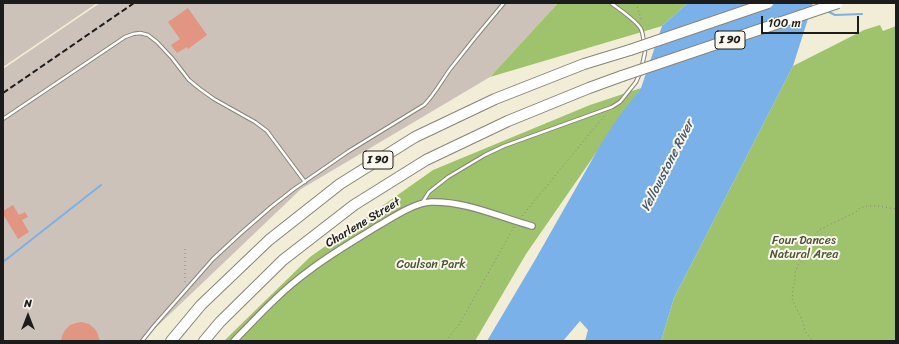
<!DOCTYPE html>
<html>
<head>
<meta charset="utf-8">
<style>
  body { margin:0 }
  #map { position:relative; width:899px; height:344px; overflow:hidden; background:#f2edd6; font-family:Sriracha,sans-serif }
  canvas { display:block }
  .frame { position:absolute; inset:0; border:4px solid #1c1c1c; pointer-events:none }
  .north { position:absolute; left:8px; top:296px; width:40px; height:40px; -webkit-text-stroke:3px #fbf7ec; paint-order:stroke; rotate:0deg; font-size:11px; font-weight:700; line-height:16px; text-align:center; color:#1c1c1c }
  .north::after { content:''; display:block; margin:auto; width:14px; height:18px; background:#1c1c1c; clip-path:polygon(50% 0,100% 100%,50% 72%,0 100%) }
  .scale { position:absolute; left:761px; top:16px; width:98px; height:18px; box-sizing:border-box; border:2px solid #1c1c1c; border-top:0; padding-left:5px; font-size:12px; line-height:14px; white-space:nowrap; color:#1c1c1c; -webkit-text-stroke:3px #fbf7ec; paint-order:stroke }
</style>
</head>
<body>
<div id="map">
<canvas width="899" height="344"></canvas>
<div class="frame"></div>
<div class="north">N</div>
<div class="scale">100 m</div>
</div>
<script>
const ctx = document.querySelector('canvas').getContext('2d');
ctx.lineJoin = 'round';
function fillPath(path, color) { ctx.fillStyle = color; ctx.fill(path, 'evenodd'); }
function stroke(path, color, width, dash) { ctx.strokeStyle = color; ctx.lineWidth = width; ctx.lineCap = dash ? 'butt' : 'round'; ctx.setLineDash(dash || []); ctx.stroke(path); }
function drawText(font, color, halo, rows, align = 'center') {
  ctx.font = font + ' Sriracha,sans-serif'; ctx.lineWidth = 4; ctx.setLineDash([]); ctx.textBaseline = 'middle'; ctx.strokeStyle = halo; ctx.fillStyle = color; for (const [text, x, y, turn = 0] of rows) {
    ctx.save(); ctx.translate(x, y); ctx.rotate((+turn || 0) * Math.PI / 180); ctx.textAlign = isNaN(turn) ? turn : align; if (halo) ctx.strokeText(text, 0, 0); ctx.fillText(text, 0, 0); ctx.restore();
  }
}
fillPath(new Path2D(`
  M3,3h94l-94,64z
  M100,3h458l-68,74 -189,112 -152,145 -4,7h-142v-272z`), '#cdc2b9');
fillPath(new Path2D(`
  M558,3h130l-26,23 -172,51z
  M880,25l3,6 13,-5v315h-235l13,-43 119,-232 71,-36z
  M641,88l-115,166 -51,87h-251l6,-6 80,-78 123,-87 157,-65z`), '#9fc36c');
fillPath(new Path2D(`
  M688,3h125l-20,63 -119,232 -13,43h-76l3,-11 -8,-9 -17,20h-76l48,-81 66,-116 16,-25 24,-31 21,-62z`), '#7bb1e9');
stroke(new Path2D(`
  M827,11l8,4 27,-1
  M3,262l98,-77`), '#7bb1e9', 2);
fillPath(new Path2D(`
  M188,8l19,27 -19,14 -1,-2 -10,6 -6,-8 9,-6 -12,-17z
  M13,205l6,10 6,-3 3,5 -6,3 7,12 -11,7 -15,-25v-3z
  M82,322l7,2 5,4 3,4 3,9h-39l1,-5 3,-6 5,-5 6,-2z`), '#e29581');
const lane = new Path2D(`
  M611,3c9,7 25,17 30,26 2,4 2,9 3,13
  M642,66l3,-14 -1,-5
  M3,119l122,-82 8,-3 7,-1 8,2 9,7 15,16 17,22 11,9 14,10 41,23 12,9 38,51
  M422,203l7,-11 19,-15 37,-22 19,-9 108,-39 8,-5 16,-20 4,-9
  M142,341l12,-15 59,-67 27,-25 31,-27 23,-18 55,-38 75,-46c11,-11 18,-25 27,-37 17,-22 35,-44 53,-65`);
const street = new Path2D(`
  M234,341c24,-25 48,-51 76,-71 21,-16 44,-29 66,-43 16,-9 37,-24 55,-25 35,-1 68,15 101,24`);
const highway = new Path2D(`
  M171,341l30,-36 68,-65 71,-56 75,-47 80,-38 89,-35 46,-14
  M204,341l16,-19 63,-62 71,-55 72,-45 82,-39 81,-33 33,-12`);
stroke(lane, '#878479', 4.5);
stroke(street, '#878479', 8);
stroke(highway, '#878479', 12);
stroke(new Path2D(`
  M636,3l6,19
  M522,216l83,-101
  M185,282v-34
  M446,341l14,-18 54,-96
  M815,341l-5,-3 -5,-7 -2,-9 -11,-23 1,-11 2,-7v-8l3,-8 13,-13 1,-13 7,-9 16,-8 21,-10 4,-4 7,-2h11l18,3`), '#878479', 1, [1, 3]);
stroke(lane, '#fff', 2.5);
stroke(street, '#fff', 5.5);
stroke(highway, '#fff', 10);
stroke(new Path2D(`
  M3,93l131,-90`), '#1c1c1c', 2, [6, 3]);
const highwayBridge = new Path2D(`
  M630,50l138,-47
  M622,76l216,-73`);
stroke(highwayBridge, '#878479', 12, []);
stroke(highwayBridge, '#fff', 10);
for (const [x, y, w] of [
  [730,40,30],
  [378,160,30]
]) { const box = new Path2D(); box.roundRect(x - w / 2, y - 9, w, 18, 3); ctx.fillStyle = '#fbf7ec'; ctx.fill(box); stroke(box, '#1c1c1c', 1); }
drawText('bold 11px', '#1c1c1c', null, [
  ["I 90",730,40],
  ["I 90",378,160]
]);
drawText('12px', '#1c1c1c', '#fbf7ec', [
  ["Charlene Street",363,223,-31]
]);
drawText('12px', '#4a5638', '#fbf7ec', [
  ["Four Dances",804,241],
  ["Natural Area",804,255],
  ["Coulson Park",431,265]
]);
drawText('italic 13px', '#42586e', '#fbf7ec', [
  ["Yellowstone River",668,166,-63]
]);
</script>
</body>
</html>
